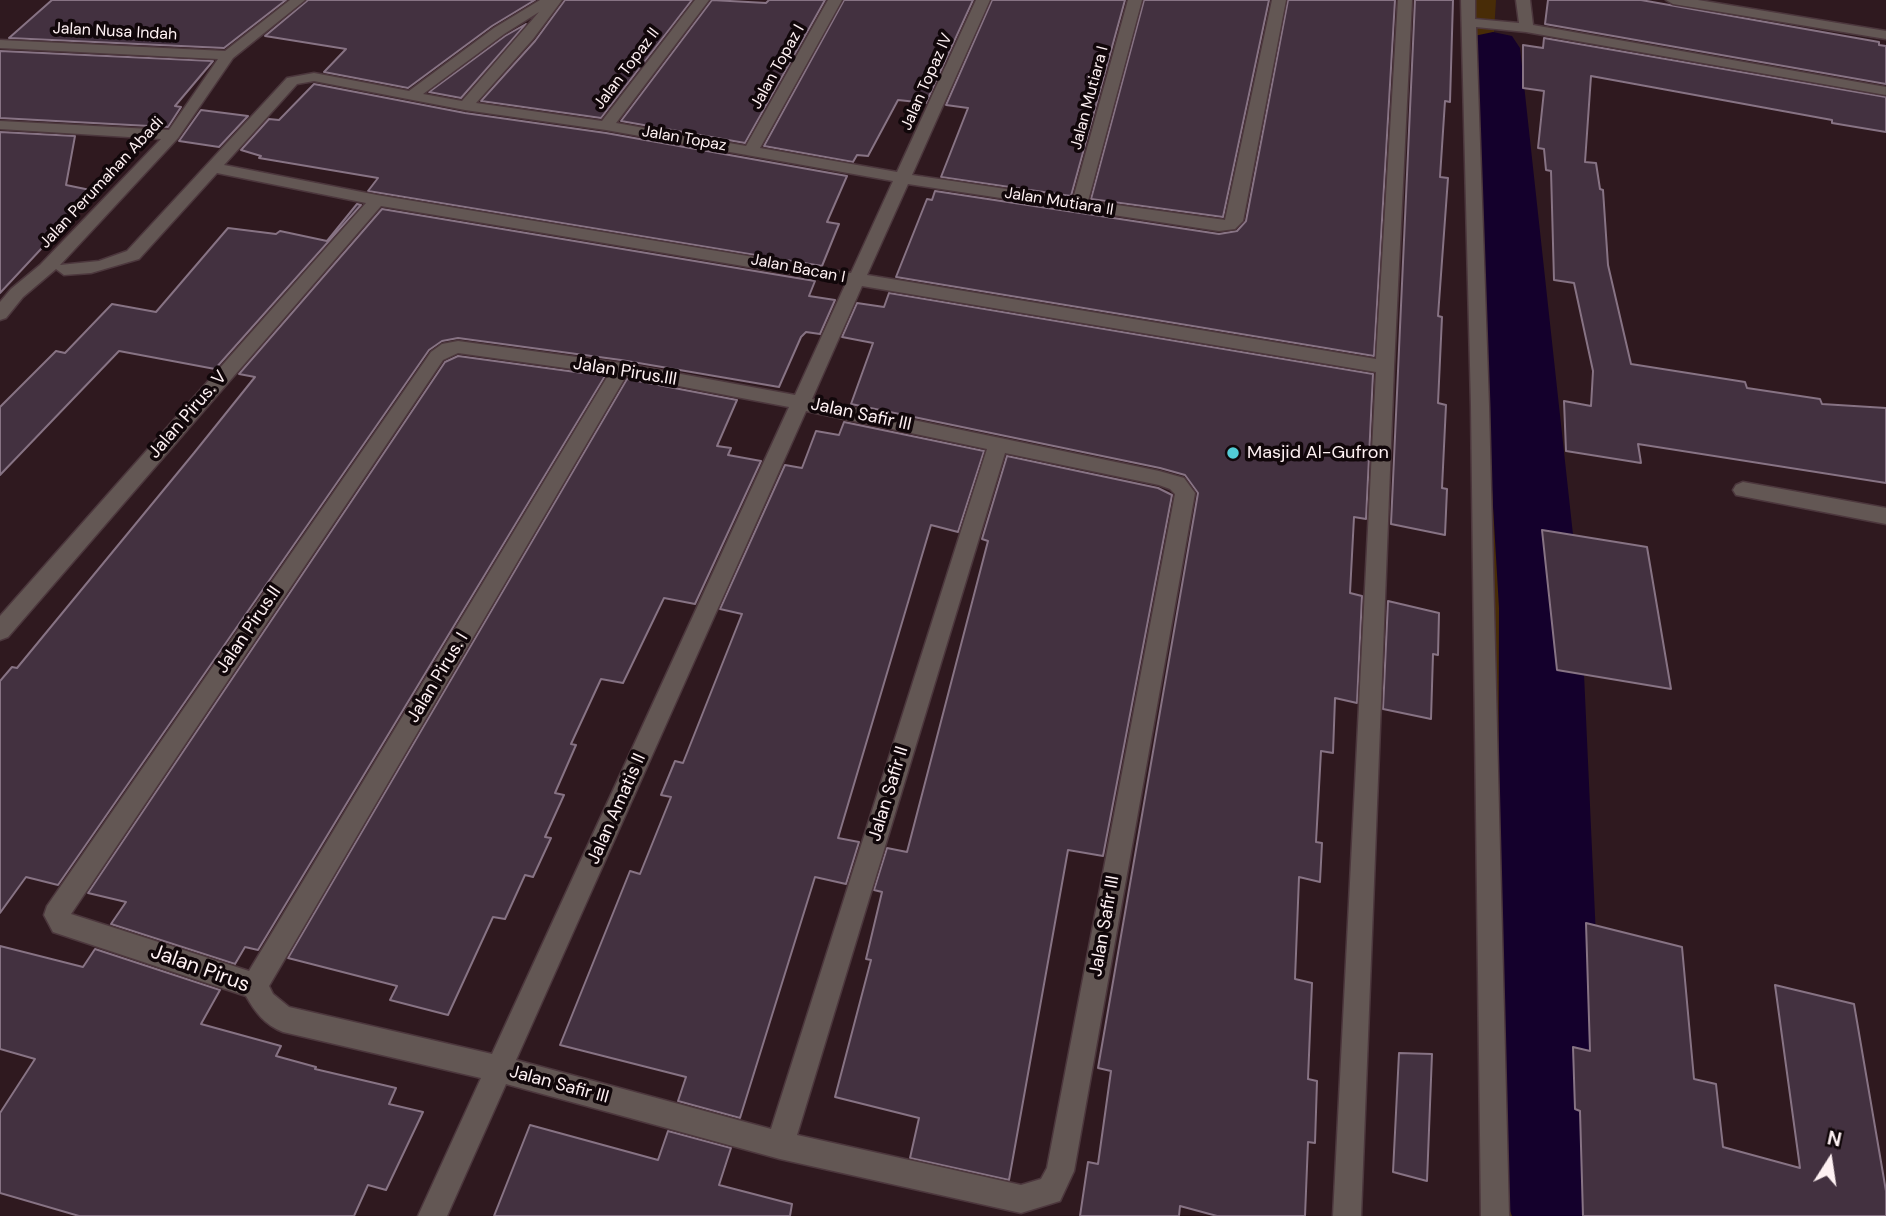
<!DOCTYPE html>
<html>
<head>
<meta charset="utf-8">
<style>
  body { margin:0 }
  #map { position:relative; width:1886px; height:1216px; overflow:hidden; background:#2f191f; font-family:"DM Sans",sans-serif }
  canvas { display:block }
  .north { position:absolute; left:1795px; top:1125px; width:70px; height:70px; -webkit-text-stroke:5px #11070a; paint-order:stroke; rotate:12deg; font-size:19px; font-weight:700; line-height:28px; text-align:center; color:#fef1f3 }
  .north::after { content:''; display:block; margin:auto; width:24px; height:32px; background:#fef1f3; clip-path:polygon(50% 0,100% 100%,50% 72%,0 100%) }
</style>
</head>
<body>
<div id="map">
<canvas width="1886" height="1216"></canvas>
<div class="north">N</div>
</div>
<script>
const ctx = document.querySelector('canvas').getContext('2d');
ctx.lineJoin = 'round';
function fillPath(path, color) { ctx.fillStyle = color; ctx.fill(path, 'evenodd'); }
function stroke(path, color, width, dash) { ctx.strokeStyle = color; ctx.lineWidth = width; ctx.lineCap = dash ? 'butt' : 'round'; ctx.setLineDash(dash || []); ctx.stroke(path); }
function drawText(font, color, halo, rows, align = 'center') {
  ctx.font = font + ' "DM Sans",sans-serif'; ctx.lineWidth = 7; ctx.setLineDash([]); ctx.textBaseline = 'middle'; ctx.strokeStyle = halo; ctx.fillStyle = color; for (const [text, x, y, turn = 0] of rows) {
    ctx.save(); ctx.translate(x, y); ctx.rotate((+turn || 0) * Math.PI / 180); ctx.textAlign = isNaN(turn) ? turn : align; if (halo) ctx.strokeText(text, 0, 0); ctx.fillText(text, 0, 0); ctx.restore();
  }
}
fillPath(new Path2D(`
  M1468,0h28l-3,48 47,560 13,608h-59z`), '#482c07');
fillPath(new Path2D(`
  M1493,32l19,4 8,12 61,560 26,571 -15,37h-80l-15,-37 2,-571 -33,-560 8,-12z`), '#14002c');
const building = new Path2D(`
  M52,0h234l-62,48 -215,-10z
  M308,0h227l-43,26 -84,62 -84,-16 22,-23 -81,-13z
  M565,0h127l-91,118 -120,-17 54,-60z
  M712,0l54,3 3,-3h56l-80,143 -124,-22z
  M844,0h129l-47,103 -28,-3 -30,56 -11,-1 -4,7 -89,-16z
  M992,0h133l-54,196 -130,-19 27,-69 -22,-3z
  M1144,0h125l-46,217 -132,-18z
  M1288,0h107l-21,356 -478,-79 31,-78 5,1 3,-9 284,43 18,-3 9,-10z
  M1415,0h38l-3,102 -5,-1 -5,76 8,1 -10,138 4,1 -4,86 8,2 -4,83 5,1 -2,46 -54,-11z
  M1548,0h93l238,42v3l7,1v38l-341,-60z
  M526,24l-65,74 -32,-6 76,-56z
  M1544,38l342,59v35l-54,-9v-3l-241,-44 -6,86 11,1 4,26 3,1 5,75 23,99 114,18 2,6 73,11 2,5 64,4v75l-248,-39 3,19 -75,-12 -2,-50 27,5 2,-35 -19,-88 -20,-3 -3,-109 -5,-1 -2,-21 -6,-1 6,-57 -21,-3v-43l20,3z
  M0,51l213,10 -38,45 6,1 -13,20 -168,-9z
  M314,84l151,29 141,20 241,43 -20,46 12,2 -17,42 -454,-75 10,-13 -119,-20 2,-2 -20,-6 28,-31 10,1z
  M201,110l47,6 -29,31 -40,-6z
  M0,132l75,4 -9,49 29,6 -95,102z
  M357,204l4,1 -146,164 -96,-18 -119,124v-68l56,-56 9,2 47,-49 44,8 72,-84 48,6 4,-3 47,10z
  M382,209l433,72 -6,15 26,4 -15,34 -14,-2 -5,5 -22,50 -158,-27 -163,-22 -16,3 -13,9 -371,535 -32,-8 -26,36v-232l12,-14 5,1 177,-215 61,-76 -16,-3z
  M889,293l484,81 -7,145 -12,-2 -4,76 12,3 -5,107 -22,-5 -2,55 -12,-2 -5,91 6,1 -2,39 -21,-5 -4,102 17,4 -4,96 9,2 -2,62 -7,-1 -3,74h-88l-37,-10 -1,10h-99l8,-54 10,2 13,-93 -13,-3 100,-575 -13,-18 -25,-7 -309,-64 22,-61 -31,-6 15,-34 27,4z
  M458,356l147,20 -347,574 -13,-3 -10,17 -124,-40 15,-22 -38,-9 357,-531z
  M627,379l110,21 -20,46 14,2 -3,7 33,6 -66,143 -31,-6 -41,85 -22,-4 -30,65 5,1 -21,48 9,2 -19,42 6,1 -18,39 -8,-2 -20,44 -12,-2 -45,98 -58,-15 7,-14 -109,-28z
  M844,422l140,29 -26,81 -27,-7 -93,313 21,4 -13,42 -31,-7 -75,241 -62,-17 8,-24 -126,-32 70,-174 10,3 31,-77 -10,-2 14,-34 8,2 59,-149 -22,-5 65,-144 17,3 14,-37 23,4z
  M1007,456l151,32 14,7 -69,361 -35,-6 -59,330 -99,-22 9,-40 -84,-21 36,-137 -5,-1 16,-67 -8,-2 13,-42 20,4 81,-311 -6,-2z
  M1542,530l105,17 24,142 -114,-19z
  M1388,601l51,12 -1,42 -5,-1 -2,65 -48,-10z
  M1586,923l96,24 12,132 22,5 7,63 77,21 -25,-183 79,19 32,187v25h-303l-3,-105 -5,-2 -2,-62 17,4z
  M0,946l83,21 12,-18 125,41 -19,34 80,22 -5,10 40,11 -1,2 81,19 -7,16 34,8 -37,78 -18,-5 -14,31h-275l-79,-23v-80l35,-54 -35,-10z
  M1399,1053l33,1 -5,127 -34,-9z
  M530,1125l128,35 10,-29 63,17 -12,37 73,19 -2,12h-296z`);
fillPath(building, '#433140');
stroke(building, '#877384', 2);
const minor = new Path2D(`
  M290,0h15l-72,58 -55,80 -118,127 39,-4 28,-10 160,-173 27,-5 95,18 85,-63 46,-28h22l-29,39 -57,64 126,18 93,-121h14l-93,123 130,23 82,-146h14l-82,148 137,24 79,-172h14l-78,175 161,24 55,-199h14l-54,201 137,19 47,-220h14l-43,221 -8,8 -16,2 -311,-47 -41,91 509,84 22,-359h14l-18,367 -33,849h-28l43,-844 -514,-86 -50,113 347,72 25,7 11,15 -121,678 -14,30 -39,12 -241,-54 -274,-75 -59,132h-29l63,-138 -198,-46c-18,-7 -28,-20 -37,-36l-193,-64 -9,-17 3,-9 384,-554 11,-8 16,-3 163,22 174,32 51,-112 -465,-77 -373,431 -8,3v-24l366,-413 -149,-30 -78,86 -48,14 -27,2 -8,-6 -33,28 -17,21 -6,2v-18l11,-13 29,-24 121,-126 -161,-10v-8l169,9 49,-71 -218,-11v-8l225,11zM539,12l-77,89 -39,-7 81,-60zM314,81l151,29 141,20 287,51 -42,92 -474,-78 -153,-30 73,-81zM458,353l151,21 -360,597 -178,-57 372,-554zM626,376l163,31 -297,647 -203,-47 -16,-13 -4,-8zM806,411l181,38 -216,680 -255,-69zM1005,453l154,32 11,4 5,5 -128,674 -6,11 -20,6 -224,-50z
  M1461,0h14v19l44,4 -3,-23h14l3,25 353,62v8l-360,-63 -50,-5 13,379 20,810h-28l-10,-810z
  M1666,0h32l188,31v8l-213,-35z
  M1743,482l143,26v16l-150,-29 -3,-5 3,-5z`);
stroke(minor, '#4c373d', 3);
fillPath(minor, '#635754');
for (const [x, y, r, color] of [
  [1233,453,7,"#52ccd6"]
]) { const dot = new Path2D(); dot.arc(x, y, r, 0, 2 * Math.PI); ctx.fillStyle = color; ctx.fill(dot); stroke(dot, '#11070a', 2.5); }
drawText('16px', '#fef1f3', '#11070a', [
  ["Jalan Nusa Indah",115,32,3],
  ["Jalan Topaz I",778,67,-61],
  ["Jalan Topaz II",627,69,-53],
  ["Jalan Topaz IV",927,82,-66],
  ["Jalan Mutiara I",1090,98,-75],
  ["Jalan Topaz",684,139,10],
  ["Jalan Perumahan Abadi",102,183,-47],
  ["Jalan Mutiara II",1059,202,9],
  ["Jalan Bacan I",798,269,11]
]);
drawText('18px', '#fef1f3', '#11070a', [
  ["Jalan Pirus.III",625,372,9],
  ["Jalan Pirus. V",188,415,-49],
  ["Jalan Safir III",861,415,12],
  ["Jalan Pirus.II",249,630,-56],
  ["Jalan Pirus. I",438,678,-59],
  ["Jalan Safir II",889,794,-73],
  ["Jalan Amatis II",617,809,-66],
  ["Jalan Safir III",1105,926,-80],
  ["Jalan Safir III",559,1085,15]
]);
drawText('18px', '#fef1f3', '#11070a', [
  ["Masjid Al-Gufron",1247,453]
], 'left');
drawText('21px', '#fef1f3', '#11070a', [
  ["Jalan Pirus",200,969,20]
]);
</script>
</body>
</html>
